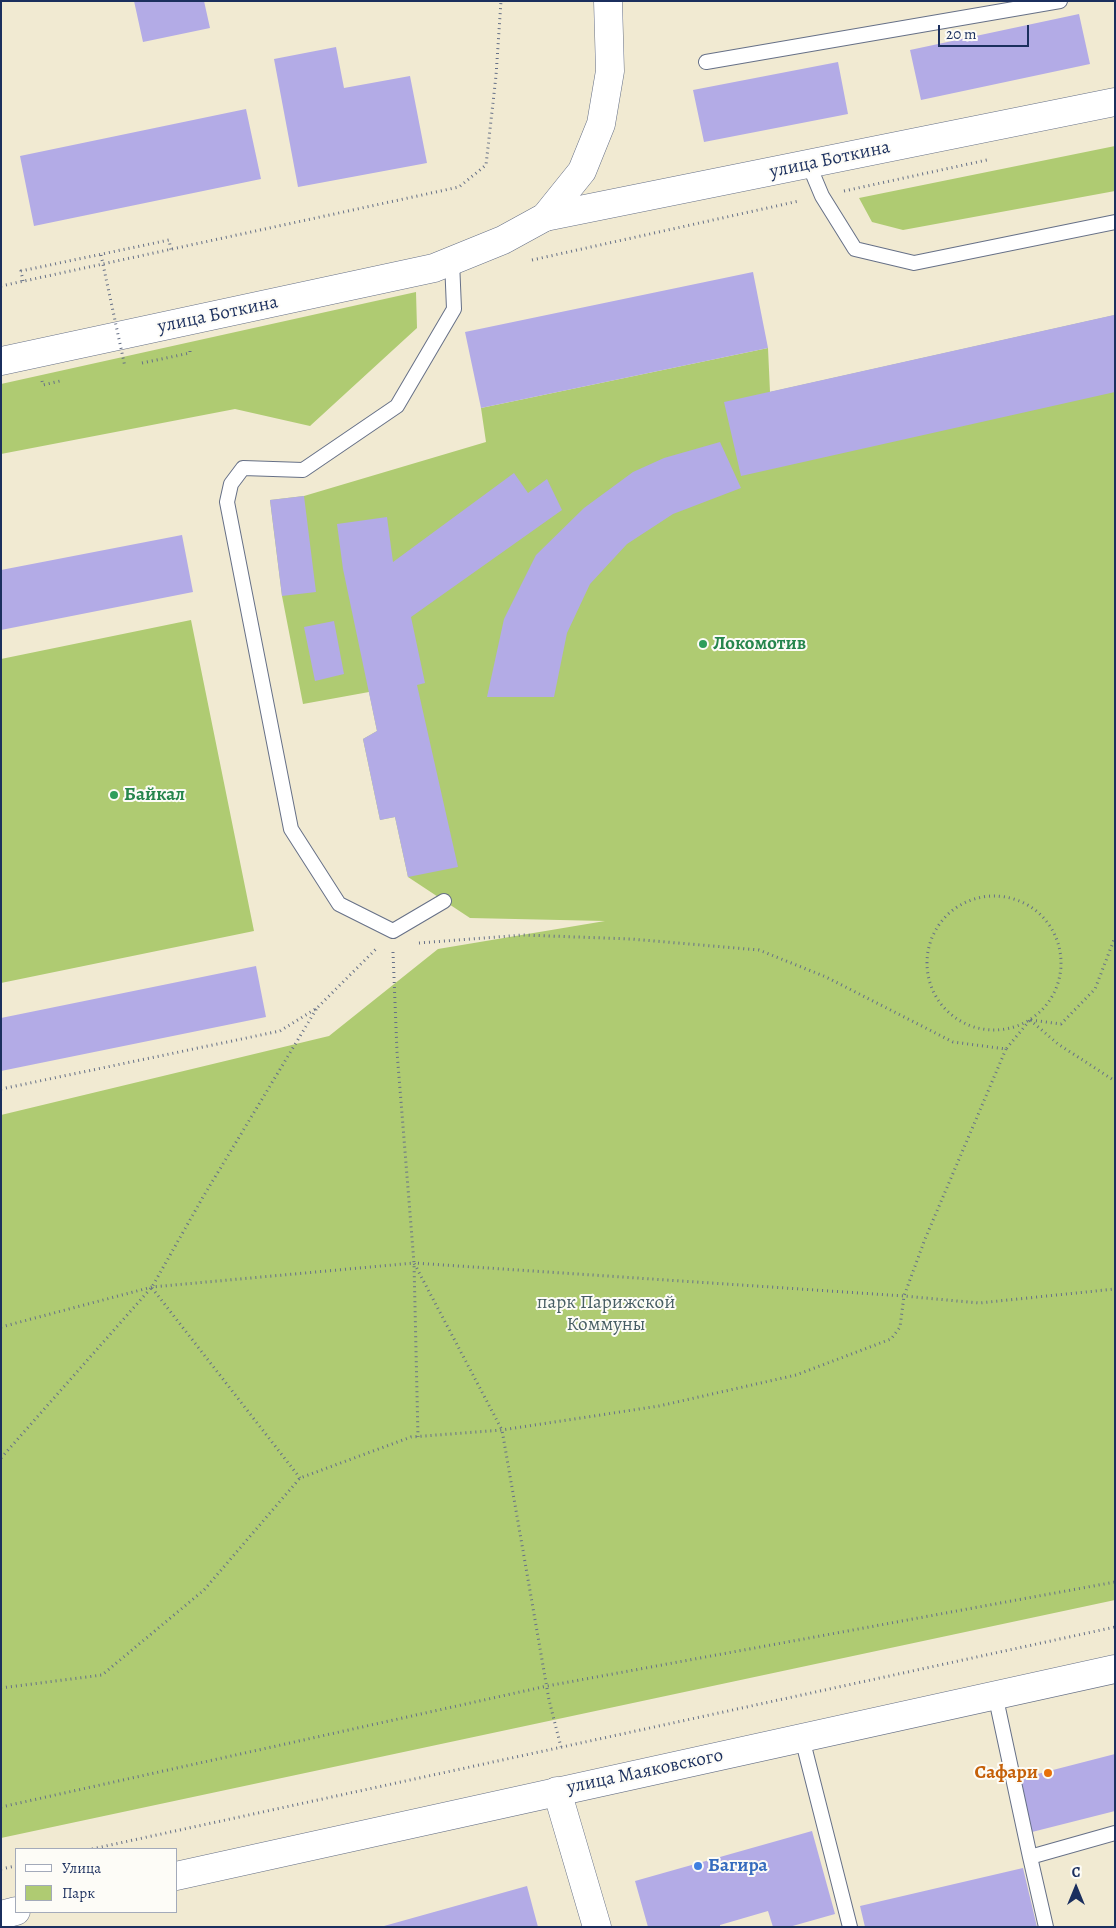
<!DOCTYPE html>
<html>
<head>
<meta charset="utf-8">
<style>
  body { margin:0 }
  #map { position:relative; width:1116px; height:1928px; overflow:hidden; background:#f1ead2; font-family:Alegreya,serif }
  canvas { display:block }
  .frame { position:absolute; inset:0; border:2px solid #1b2f5e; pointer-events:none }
  .legend { position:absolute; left:15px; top:1848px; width:162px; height:65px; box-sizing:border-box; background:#fdfcf7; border:1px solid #a3aaba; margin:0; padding:6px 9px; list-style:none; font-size:15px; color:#1b2f5e }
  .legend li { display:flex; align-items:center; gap:10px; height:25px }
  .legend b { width:25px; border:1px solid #a3aaba }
  .north { position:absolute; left:1051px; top:1863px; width:50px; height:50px; -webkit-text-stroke:4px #fdfcf7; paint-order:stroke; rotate:0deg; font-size:14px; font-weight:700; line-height:20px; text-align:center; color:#1b2f5e }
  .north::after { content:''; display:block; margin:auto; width:18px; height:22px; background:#1b2f5e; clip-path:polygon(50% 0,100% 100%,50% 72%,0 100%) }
  .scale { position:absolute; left:938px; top:25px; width:91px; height:22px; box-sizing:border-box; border:2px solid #1b2f5e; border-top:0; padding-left:6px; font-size:15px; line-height:18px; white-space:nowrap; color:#1b2f5e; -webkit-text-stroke:4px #fdfcf7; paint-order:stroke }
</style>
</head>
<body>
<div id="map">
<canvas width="1116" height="1928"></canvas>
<div class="frame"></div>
<ul class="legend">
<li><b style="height:6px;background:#fff"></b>Улица</li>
<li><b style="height:14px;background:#afcb72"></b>Парк</li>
</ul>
<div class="north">С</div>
<div class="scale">20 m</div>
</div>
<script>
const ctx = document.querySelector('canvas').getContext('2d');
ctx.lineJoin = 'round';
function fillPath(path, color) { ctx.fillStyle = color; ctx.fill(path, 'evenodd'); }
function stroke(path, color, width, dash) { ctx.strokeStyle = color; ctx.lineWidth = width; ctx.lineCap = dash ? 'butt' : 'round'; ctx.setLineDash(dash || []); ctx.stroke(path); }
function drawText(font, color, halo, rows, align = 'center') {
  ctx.font = font + ' Alegreya,serif'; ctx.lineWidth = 4; ctx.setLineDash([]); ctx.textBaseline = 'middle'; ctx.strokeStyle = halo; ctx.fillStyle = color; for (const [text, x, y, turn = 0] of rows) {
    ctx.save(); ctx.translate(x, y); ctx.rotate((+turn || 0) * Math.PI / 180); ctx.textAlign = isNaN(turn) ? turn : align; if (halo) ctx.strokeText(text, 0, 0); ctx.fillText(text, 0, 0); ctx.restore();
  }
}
fillPath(new Path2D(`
  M1115,146v45l-212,39 -31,-8 -13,-24z
  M416,292l1,36 -107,98 -75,-17 -234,45v-70z
  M1115,315v1285l-1114,238v-723l328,-79 109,-87 167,-28 -135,-3 -62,-41 -13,-60 -15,3 -17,-81 14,-8 -8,-39 -66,12 -21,-108 -12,-96 34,-4 182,-54 -5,-34 287,-60 2,44z
  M191,620l63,311 -253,52v-324z`), '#afcb72');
fillPath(new Path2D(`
  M134,1h70l6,27 -67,14z
  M1079,14l11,50 -169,36 -11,-50z
  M336,47l8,41 66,-12 17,87 -129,24 -24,-128z
  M838,62l10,52 -144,28 -11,-52z
  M246,109l15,70 -227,47 -14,-70z
  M753,272l15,76 -287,60 -16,-76z
  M1114,315l1,77 -374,84 -17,-74z
  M720,442l21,46 -68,26 -46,30 -37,40 -23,49 -13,64h-67l17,-78 32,-64 48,-47 49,-36 31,-14z
  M514,473l14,20 19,-14 15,31 -151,107 14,66 -8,2 41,182 -50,10 -13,-60 -15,3 -17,-81 14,-8 -34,-162 -6,-45 50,-7 6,45z
  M304,496l12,96 -34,4 -12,-96z
  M182,535l11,57 -192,38v-60z
  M334,621l10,53 -29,7 -11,-54z
  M256,966l10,51 -265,54v-53z
  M1115,1754v57l-83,21 -14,-53z
  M812,1831l23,83 -46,13h-16l-5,-16 -48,14v2h-72l-13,-46z
  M1023,1868l14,59h-172l-5,-21z
  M527,1886l11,41h-154v-1z`), '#b3abe6');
const service = new Path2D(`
  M706,62l354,-61
  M809,165l13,31 33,53 59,14 201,-41
  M444,901l-51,30 -54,-27 -48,-75 -64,-327 4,-18 12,-16 60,2 94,-64 57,-97 -2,-48
  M995,1694l35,163
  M802,1738l48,189
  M1046,1927l-16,-70 85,-24`);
const minor = new Path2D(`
  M545,217l570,-115`);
const secondary = new Path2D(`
  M557,1791l40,136`);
const primary = new Path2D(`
  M1,361l433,-93 69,-28 42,-23 37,-46 19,-47 9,-53 -2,-70
  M176,1876l939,-207
  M1,1915l15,-4`);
stroke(service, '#667087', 16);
stroke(minor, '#667087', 29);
stroke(secondary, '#667087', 29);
stroke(primary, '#667087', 29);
stroke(new Path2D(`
  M844,191l143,-31
  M532,260l267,-59
  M23,281l-2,-10 148,-31 2,10
  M1,286l458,-99 27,-22 10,-89 5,-75
  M142,363l48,-10v-2
  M42,381l1,4 17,-4
  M927 963a67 67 0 1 1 134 0a67 67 0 1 1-134 0Z
  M419,943l104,-8 108,4 128,11 67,27 127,65 53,7 24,-29
  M393,952l4,100 17,211 4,174
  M1030,1020l28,24 57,37
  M1031,1020l30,4 34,-35 20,-52
  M1006,1049l-81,190 -21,57 75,7 136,-14
  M1,1089l279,-58 37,-23 61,-61
  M152,1288l148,190
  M1,1327l151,-40 262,-24 88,167 47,270 12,47
  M1,1458l151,-171 51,-90 114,-189
  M1,1688l101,-13 102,-85 96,-112 111,-41 91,-7 157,-24 137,-31 95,-36 9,-12 4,-31 -490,-33
  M1,1807l546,-121 568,-104
  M92,1849l1023,-222
  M1,1869l15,-3`), '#667087', 3, [1, 4]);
stroke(service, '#fff', 14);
stroke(minor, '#fff', 28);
stroke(secondary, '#fff', 28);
stroke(primary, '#fff', 28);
stroke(new Path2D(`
  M101,255l24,112`), '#667087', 3, [1, 4]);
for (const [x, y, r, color] of [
  [703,644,5,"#2e9e5b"],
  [114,795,5,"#2e9e5b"],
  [1048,1773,5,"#e8710a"],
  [698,1866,5,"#3f7fe0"]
]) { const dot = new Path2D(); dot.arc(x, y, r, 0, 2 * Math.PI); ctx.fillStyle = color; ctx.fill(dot); stroke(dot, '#fdfcf7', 2); }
drawText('19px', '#1b2f5e', '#fdfcf7', [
  ["улица Боткина",830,160,-12],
  ["улица Боткина",218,315,-12],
  ["улица Маяковского",645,1772,-12]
]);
drawText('bold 19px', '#27864d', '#fdfcf7', [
  ["Локомотив",713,644],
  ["Байкал",124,795]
], 'left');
drawText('19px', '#475e64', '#fdfcf7', [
  ["парк Парижской",606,1303],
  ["Коммуны",606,1325]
]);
drawText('bold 19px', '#c56008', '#fdfcf7', [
  ["Сафари",1038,1773]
], 'right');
drawText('bold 19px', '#366cbe', '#fdfcf7', [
  ["Багира",708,1866]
], 'left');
</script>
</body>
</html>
